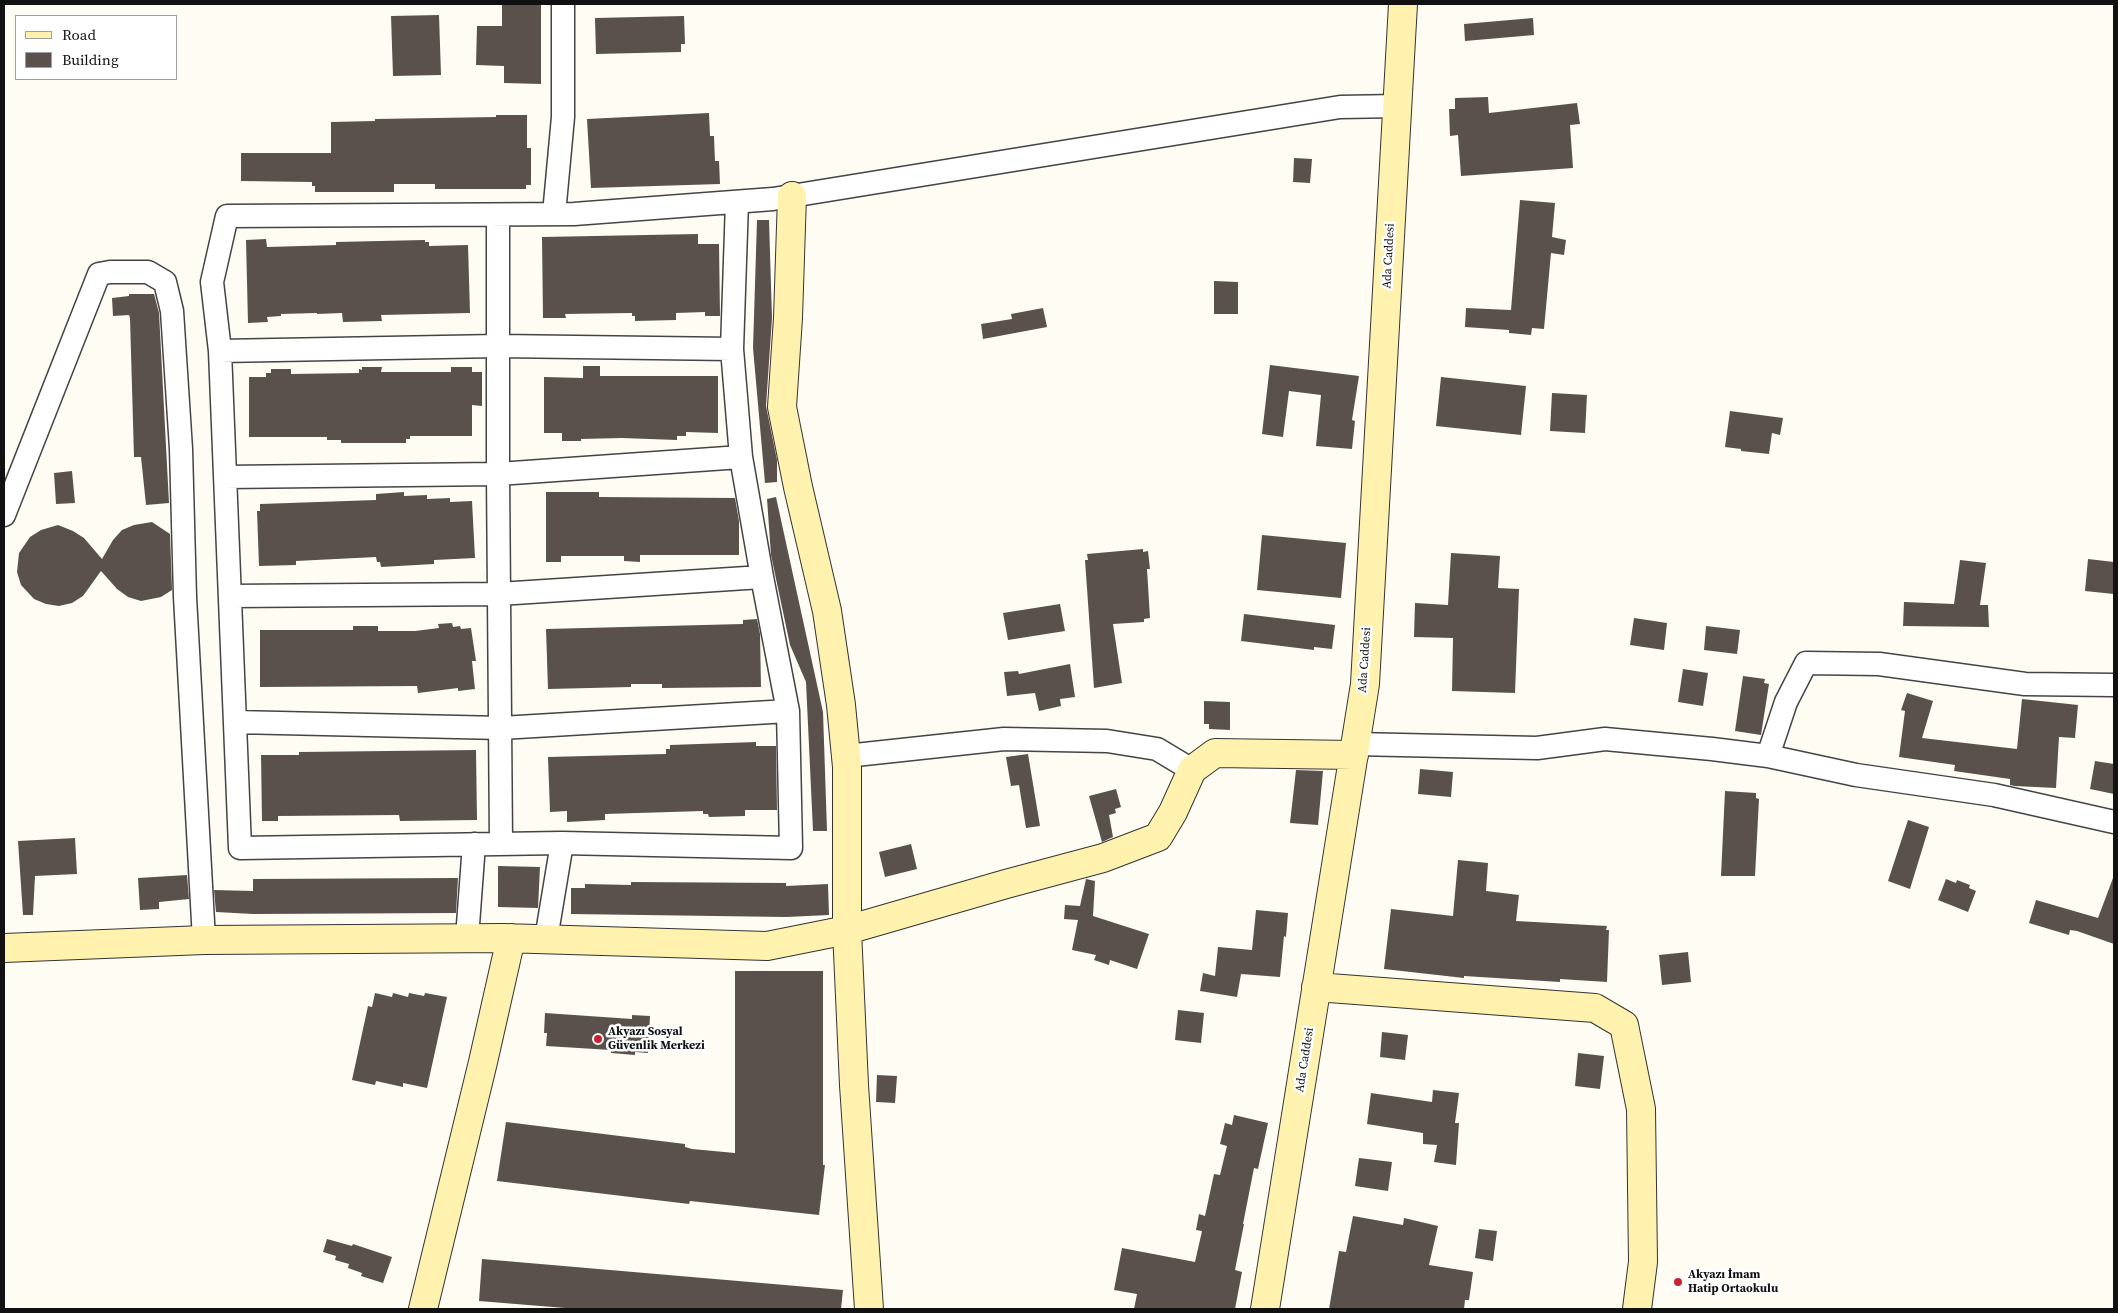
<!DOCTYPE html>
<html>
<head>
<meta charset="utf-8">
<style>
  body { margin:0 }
  #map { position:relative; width:2118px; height:1313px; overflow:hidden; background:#fffcf4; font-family:"Source Serif 4",serif }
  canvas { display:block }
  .frame { position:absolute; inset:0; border:5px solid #111; pointer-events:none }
  .legend { position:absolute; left:15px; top:15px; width:162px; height:65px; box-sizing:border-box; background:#fff; border:1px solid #a0a0a0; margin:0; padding:6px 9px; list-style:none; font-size:15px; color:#111 }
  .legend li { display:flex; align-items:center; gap:10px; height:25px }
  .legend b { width:25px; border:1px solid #a0a0a0 }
</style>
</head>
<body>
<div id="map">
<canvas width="2118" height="1313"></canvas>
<div class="frame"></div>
<ul class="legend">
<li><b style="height:6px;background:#fff2af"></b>Road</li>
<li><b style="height:14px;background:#5a514d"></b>Building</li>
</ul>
</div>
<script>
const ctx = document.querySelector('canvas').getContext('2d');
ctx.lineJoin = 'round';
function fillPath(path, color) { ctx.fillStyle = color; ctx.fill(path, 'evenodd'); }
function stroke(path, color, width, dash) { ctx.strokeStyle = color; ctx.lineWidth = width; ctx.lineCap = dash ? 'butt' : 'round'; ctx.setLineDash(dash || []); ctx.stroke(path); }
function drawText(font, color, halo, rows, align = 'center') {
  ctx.font = font + ' "Source Serif 4",serif'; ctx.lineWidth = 5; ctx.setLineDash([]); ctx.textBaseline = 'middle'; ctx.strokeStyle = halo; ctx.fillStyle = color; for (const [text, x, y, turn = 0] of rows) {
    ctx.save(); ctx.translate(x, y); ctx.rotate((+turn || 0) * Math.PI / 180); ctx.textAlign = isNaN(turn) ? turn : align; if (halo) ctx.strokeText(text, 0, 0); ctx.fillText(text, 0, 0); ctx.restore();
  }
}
fillPath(new Path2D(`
  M502,4h39v80l-37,-1v-17l-28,-1 1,-39h25z
  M439,15l2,60 -48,1 -2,-60z
  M684,16l1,28h-4v8l-85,2 -1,-36z
  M1533,18l1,17 -69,6 -1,-17z
  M1488,97l1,16 88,-10 3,21 -10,1 3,43 -112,8 -3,-41 -8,1 -1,-27h6v-11z
  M709,113l1,23h4l1,25h4l1,23 -129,4 -4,-69z
  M496,115h31v33h4v37h-5v4h-91v-5h-41v8h-79v-6h-3v-4l-71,-1v-28h90v-31l44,-1v-2l121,-2z
  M1294,158l18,1 -2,24 -17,-1z
  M1520,200l35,3 -3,34 14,3 -2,15 -13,-2 -7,76 -12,-1 -1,7 -22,-2v-3l-44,-3 1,-19 45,2z
  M757,220h12l3,98 -6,88 11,54v22l-12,1 -12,-135z
  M698,234v10h21l1,72h-15v-4l-29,1v7l-41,1v-5h-3v-3l-67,1 1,4h-23l-1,-81z
  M266,239l1,8 69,-2v-3l89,-2v2h4v4l39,-1 2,68 -89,2 1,6 -39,1 -1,-9 -25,1v-1l-36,1v2l-14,1 1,5 -20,1 -2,-83z
  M1214,281l24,1v32h-24z
  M129,294h25l5,19 10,190 -23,2 -5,-48h-7l-4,-139 -1,-3 -16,1 -1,-18 17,-2z
  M1043,308l4,19 -64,12 -2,-15 31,-5 -1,-5z
  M1270,365l89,11 -7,44 3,1 -3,28 -36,-3 5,-51 -32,-4 -6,46 -21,-3z
  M583,366h17v10h118v57l-32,-1v4h-9v4l-55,-2 -41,1v2h-19v-8h-18v-56l39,1z
  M362,367h20l-1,5h70v-5h21v5h10v34l-10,-1v31h-62v3h-4v4h-65v-3h-14v-3h-78v-60h17v-4h5v-4h20v5l68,-1v-4l3,1z
  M1441,377l85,9 -5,49 -85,-9z
  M1552,393l35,2 -2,38 -35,-2z
  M1730,411l53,7 -3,17 -8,-2 -3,21 -28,-3v-2l-16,-2z
  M72,471l3,32 -19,1 -2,-31z
  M404,492v4l23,-1v4l23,-1v4l22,-1 3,57 -41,2v4l-53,3 -1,-5h-3l-1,-5 -80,4v4l-37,1 -2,-55h3v-7l116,-4v-6z
  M546,492h53v5l136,1 4,23v34h-99v7l-16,-1v-5h-63v6h-15z
  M776,497l47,215 4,119h-14l-7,-149 -16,-37 -19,-90 -4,-56z
  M152,522l18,12 2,56 -11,7 -20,4 -13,-4 -11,-8 -16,-18 -18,25 -11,7 -13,3 -13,-2 -12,-5 -13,-14 -4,-13 2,-19 11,-16 11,-7 17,-5 15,6 11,7 18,21 11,-19 9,-10 12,-5z
  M1262,535l84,8 -5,55 -84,-8z
  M1143,549v3l5,-1 2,18h-3l3,49 -6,1v3l-31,2 9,59 -28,5 -9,-128h3l-1,-6z
  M1451,553l49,3 -2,32 21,1 -4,104 -63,-2 1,-53 -39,-1 1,-34 33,2z
  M2088,559l26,3v32l-29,-3z
  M1960,560l26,3 -6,42h8l1,22 -86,-1 1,-24 50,2z
  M1060,604l5,27 -57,9 -5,-27z
  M1244,614l91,11 -3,24 -18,-2v3l-73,-9z
  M1634,618l33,5 -3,27 -34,-5z
  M757,619l3,15 1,53 -99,1v-4h-31v3l-83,2 -2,-60 197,-5v-4z
  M452,623l1,4 7,-1 1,3 10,-1 5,33h-4l3,28 -17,2v-3l-40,5 -1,-7 -157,1v-57h93v-4h25v5h37l24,-3 -1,-4z
  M1706,626l34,4 -3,24 -33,-4z
  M1070,664l5,33 -15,2 1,7 -22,5 -4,-18 -28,3 -3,-24 14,-1 1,3z
  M1683,669l25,4 -5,33 -25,-4z
  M1743,676l22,3 -1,4 5,1 -8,51 -26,-4z
  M1907,693l26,8 -11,37 95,11 5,-50 56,6 -3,33 -16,-1 -3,51 -41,-2 -5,-1v-6l-56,-8 1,-6 -56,-8 6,-46 -4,-1z
  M1204,701l26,1v28l-21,-1v-5h-5z
  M756,742v4h20l1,64h-32v6l-36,1 -1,-3h-5v-3l-98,3v6l-38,2v-11l-17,1 -2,-55 118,-3v-5h4v-4z
  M476,750l1,70 -77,1 -1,-6 -121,1v5h-16l-1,-66h38v-3z
  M1028,754l12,72 -14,2 -7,-43 -8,1 -5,-29z
  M2095,761l19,3v30l-24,-5z
  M1420,769l33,3 -2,25 -33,-3z
  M1296,770l27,1 -5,54 -28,-2z
  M1116,789l5,18 -6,2 1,4 -7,2 4,22 -11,5 -13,-46z
  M1725,791l31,2v5l3,1 -4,77h-34z
  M1908,820l21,7 -19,62 -22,-8z
  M75,838l2,36 -42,2 -2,39h-10l-5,-74z
  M911,844l6,25 -32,8 -6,-25z
  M1458,860l30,3 -2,28 33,4 -3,26 91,5 -1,4h3l-2,52 -47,-3v3l-96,-6v2l-80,-9 7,-60 62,7z
  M498,866l42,1 -2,41 -40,-1z
  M187,875l2,24 -30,3v7l-19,1 -2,-32z
  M458,878l-2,35 -203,1 -37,-2 -2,-22 39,1v-12z
  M2113,878l1,66 -37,-13 -7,-1 -1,5 -40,-12 7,-23 62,18z
  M1086,879l9,2 -2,35 56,18 -12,35 -27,-9 -1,5 -15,-5 2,-5 -24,-5 6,-30 -14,-1 1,-14 15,1z
  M1946,879l10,4 1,-3 13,5 -1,3 7,3 -8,21 -30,-12z
  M631,882l155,1v3l42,-2 1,31 -43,2 -215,-3v-26h14v-4l46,1z
  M1256,910l32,3 -2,24 -2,-1 -4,41 -39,-3 -4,23 -37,-6 3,-18 12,3 3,-29 34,3z
  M1688,952l3,30 -29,3 -3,-30z
  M735,971h88v194h2l-6,50 -129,-14 -1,3 -192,-23 9,-59 179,22v3l7,2 43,4z
  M375,993l17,4 1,-4 15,4 1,-4 15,3 1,-3 22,4 -20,91 -24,-5v4l-27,-6 -1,4 -23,-5 16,-74 4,1z
  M1178,1010l26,3 -3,30 -26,-3z
  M545,1013l87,6v-4l18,1 -2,37 -13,-1v3l-24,-2v-3l-65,-4 1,-13h-3z
  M1382,1032l26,3 -3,25 -25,-3z
  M1578,1053l26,3 -4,33 -25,-3z
  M877,1075l20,1 -2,27 -19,-1z
  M1433,1090l26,3 -4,30h4l-3,42 -22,-3 3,-17 -14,-1v-11l-56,-9 4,-31 61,9z
  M1234,1115l34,8 -10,46 -4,-1 -11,56h1l-9,46 7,2 -7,37h-101l3,-15 -23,-4 8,-42 73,14 7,-31 -6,-1 3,-16 6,2 9,-42 6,1 7,-29 -7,-2 5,-21 7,2z
  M1359,1158l33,4 -4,29 -33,-5z
  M1353,1216l50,9 1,-7 34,8 -9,39 44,7 -4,28h-4l-1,9h-135l10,-58 7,1z
  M1479,1229l18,2 -4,30 -18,-3z
  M327,1239l25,7 1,-2 39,13 -9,26 -22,-7 1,-3 -14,-5 1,-4 -14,-4 1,-4 -13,-4z
  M482,1259l361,31 -2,19h-264l-98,-8z`), '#5a514d');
const street = new Path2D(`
  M737,202l-5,147 9,108 21,120 26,134 3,137 -229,-5 -322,5 -20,-497 -8,-69 15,-66 347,-2 199,-15 567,-92 58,-1
  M554,214l9,-97v-113
  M498,215v259l3,369
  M220,351l278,-5 234,3
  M225,477l273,-3 243,-17
  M4,515l95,-241 11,-2h38l17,10 7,29 9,138 4,148 19,343
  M230,596l269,-2 263,-17
  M235,722l266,6 287,-17
  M1355,744l182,4 68,-9 107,10 56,7 88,19 138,20 120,27
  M846,756l158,-17 103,2 50,8 35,21
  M1768,756l18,-54 20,-39 73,1 146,20 89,1
  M467,938l7,-94
  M546,939l16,-96`);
const secondary = new Path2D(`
  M792,196l-4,122 -6,89 16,80 29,124 14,94 6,62v163l7,155 15,224
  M4,948l200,-8 299,-2 264,8 80,-16 159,-46 97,-26 55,-21 15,-25 19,-42 23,-17 139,2
  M1316,987l279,21 29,17 17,84 2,153 -6,47
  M423,1309l60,-247 28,-124
  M1265,1309l100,-625 38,-680`);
stroke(street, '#444', 25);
stroke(secondary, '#333', 30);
stroke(street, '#fff', 22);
stroke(secondary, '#fff2af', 28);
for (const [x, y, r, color] of [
  [598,1039,5,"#c62434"],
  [1678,1282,5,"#c62434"]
]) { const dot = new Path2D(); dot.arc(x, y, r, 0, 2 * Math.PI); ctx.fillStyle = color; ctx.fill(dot); stroke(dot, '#fff', 2); }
drawText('12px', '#111', '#fff', [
  ["Ada Caddesi",1389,256,-87],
  ["Ada Caddesi",1365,660,-86],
  ["Ada Caddesi",1305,1060,-81]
]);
drawText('bold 12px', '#111', '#fff', [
  ["Akyazı Sosyal",608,1032],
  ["Güvenlik Merkezi",608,1046],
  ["Akyazı İmam",1688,1275],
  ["Hatip Ortaokulu",1688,1289]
], 'left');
</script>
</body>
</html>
